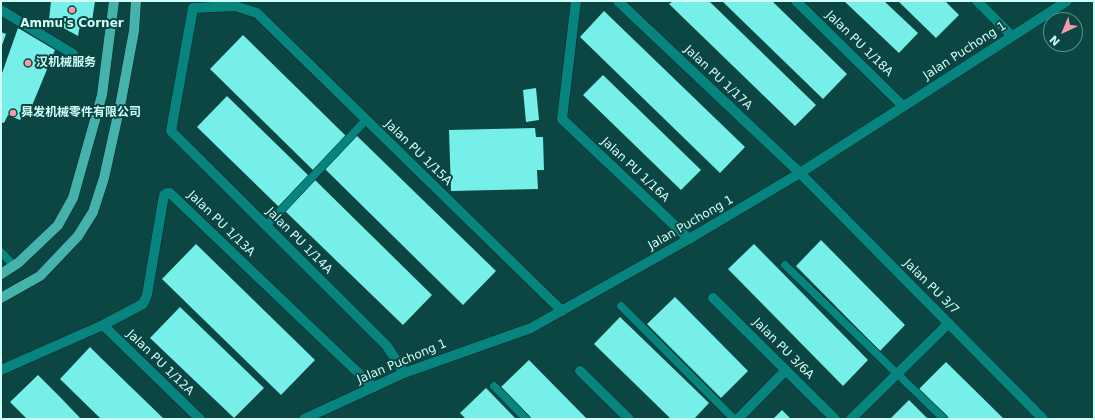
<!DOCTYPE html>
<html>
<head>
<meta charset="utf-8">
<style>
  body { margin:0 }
  #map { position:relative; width:1095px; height:420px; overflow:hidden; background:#0b4642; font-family:"DejaVu Sans",sans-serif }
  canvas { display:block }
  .frame { position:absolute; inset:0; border:2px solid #d0fef9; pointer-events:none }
  .north { position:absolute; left:1043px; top:12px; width:40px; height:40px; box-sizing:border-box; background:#0b4642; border:1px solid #5a908b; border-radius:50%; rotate:224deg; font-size:11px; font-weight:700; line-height:16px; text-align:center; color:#d0fef9 }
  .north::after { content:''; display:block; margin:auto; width:14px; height:18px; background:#f39aa9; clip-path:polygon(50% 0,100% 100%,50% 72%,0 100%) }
</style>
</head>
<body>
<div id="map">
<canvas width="1095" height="420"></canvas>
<div class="frame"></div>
<div class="north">N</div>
</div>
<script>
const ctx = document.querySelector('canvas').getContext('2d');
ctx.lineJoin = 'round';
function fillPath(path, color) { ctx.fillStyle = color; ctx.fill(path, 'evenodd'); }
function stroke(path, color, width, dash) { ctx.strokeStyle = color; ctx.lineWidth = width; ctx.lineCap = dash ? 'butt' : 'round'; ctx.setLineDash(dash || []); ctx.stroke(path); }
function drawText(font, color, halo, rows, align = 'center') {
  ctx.font = font + ' "DejaVu Sans","Noto Sans SC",sans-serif'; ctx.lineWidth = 4; ctx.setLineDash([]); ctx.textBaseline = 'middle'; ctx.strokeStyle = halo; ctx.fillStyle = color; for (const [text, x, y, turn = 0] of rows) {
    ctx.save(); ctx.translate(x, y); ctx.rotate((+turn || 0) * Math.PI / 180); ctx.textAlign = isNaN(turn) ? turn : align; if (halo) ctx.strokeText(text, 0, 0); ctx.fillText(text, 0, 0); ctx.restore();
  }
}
fillPath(new Path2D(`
  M51,1h44l-3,20 -11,-1 -3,16 -29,-16z
  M673,1h36l107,104 -21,21 -126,-122z
  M722,1h50l75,73 -24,25z
  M844,1h40l34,32 -19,20z
  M898,1h47l14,14 -23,23z
  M604,11l141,136 -25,26 -140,-136z
  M18,28l37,22 -26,63 -4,-2 -5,9 -12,-5 -4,8 -3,-1v-46z
  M1,32l5,2 -5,14z
  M243,35l104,102 -33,34 -104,-102z
  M603,75l98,95 -20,20 -98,-95z
  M536,88l3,32 -13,2 -3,-32z
  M227,96l82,80 -30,31 -82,-80z
  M535,128l1,9h7l1,33h-7l1,19 -87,2 -2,-61z
  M356,135l140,136 -33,34 -139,-137z
  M315,180l117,115 -29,30 -118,-114z
  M821,240l84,85 -25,26 -84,-85z
  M196,244l119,116 -34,35 -119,-116z
  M754,244l114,116 -25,26 -115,-117z
  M675,297l73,74 -27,27 -74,-74z
  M180,307l84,81 -30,30 -84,-80z
  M620,317l89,86 -15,16h-23l-77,-75z
  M90,347l12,12 62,60h-63l-41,-40z
  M529,360l58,59h-55l-31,-32z
  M946,362l58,57h-57l-29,-29z
  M38,375l23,23 20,21h-54l-17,-17z
  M486,388l30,31h-50l-6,-6z
  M909,400l19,19h-38z
  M782,410l9,9h-18z`), '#75efe7');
const service = new Path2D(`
  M266,226l100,-106
  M1,252l13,14
  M785,265l159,154
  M621,306l113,113
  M494,386l32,33`);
const minor = new Path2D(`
  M576,1l-14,118 127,120
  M618,1l182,172 243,246
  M796,1l107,105
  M977,1l35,35
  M1,10l72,44
  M713,298l122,121
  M103,325l97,94
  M1,370l102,-45 40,-21 4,-9 17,-100 3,-2h3l203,194
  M580,371l49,48
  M404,373l-17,-27 -216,-215 22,-123 42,-2 22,7 305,298
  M738,419l48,-49
  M851,419l98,-96`);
const tertiary = new Path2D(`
  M304,419l100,-46 127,-45 158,-89 111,-66 267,-172`);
const primary = new Path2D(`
  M1,274l17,-11 40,-38 15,-27 29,-103 12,-94
  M1,298l39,-22 38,-40 15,-24 11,-34 17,-77 13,-70 2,-30`);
stroke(service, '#082927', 9);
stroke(minor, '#082927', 11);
stroke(tertiary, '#082927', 11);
stroke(primary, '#082927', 11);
stroke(service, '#07847e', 8);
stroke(minor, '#07847e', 10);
stroke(tertiary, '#07847e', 10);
stroke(primary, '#45b2ab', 10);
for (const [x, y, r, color] of [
  [72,10,4,"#f39aa9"],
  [28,63,4,"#f39aa9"],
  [13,113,4,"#f39aa9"]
]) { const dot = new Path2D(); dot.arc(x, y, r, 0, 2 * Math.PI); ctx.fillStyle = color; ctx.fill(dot); stroke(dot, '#0b4642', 1.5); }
drawText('bold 12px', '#d0fef9', '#0b4642', [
  ["Ammu's Corner",72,24,"center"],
  ["汉机械服务",36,63],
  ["曻发机械零件有限公司",21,113]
], 'left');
drawText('12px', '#d0fef9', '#0b4642', [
  ["Jalan PU 1/18A",859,44,44],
  ["Jalan Puchong 1",965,51,-33],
  ["Jalan PU 1/17A",718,78,43],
  ["Jalan PU 1/15A",418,153,44],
  ["Jalan PU 1/16A",635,170,43],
  ["Jalan Puchong 1",691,223,-30],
  ["Jalan PU 1/13A",221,224,44],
  ["Jalan PU 1/14A",299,241,45],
  ["Jalan PU 3/7",931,287,45],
  ["Jalan PU 3/6A",783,349,45],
  ["Jalan Puchong 1",402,362,-23],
  ["Jalan PU 1/12A",160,363,44]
]);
</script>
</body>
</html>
